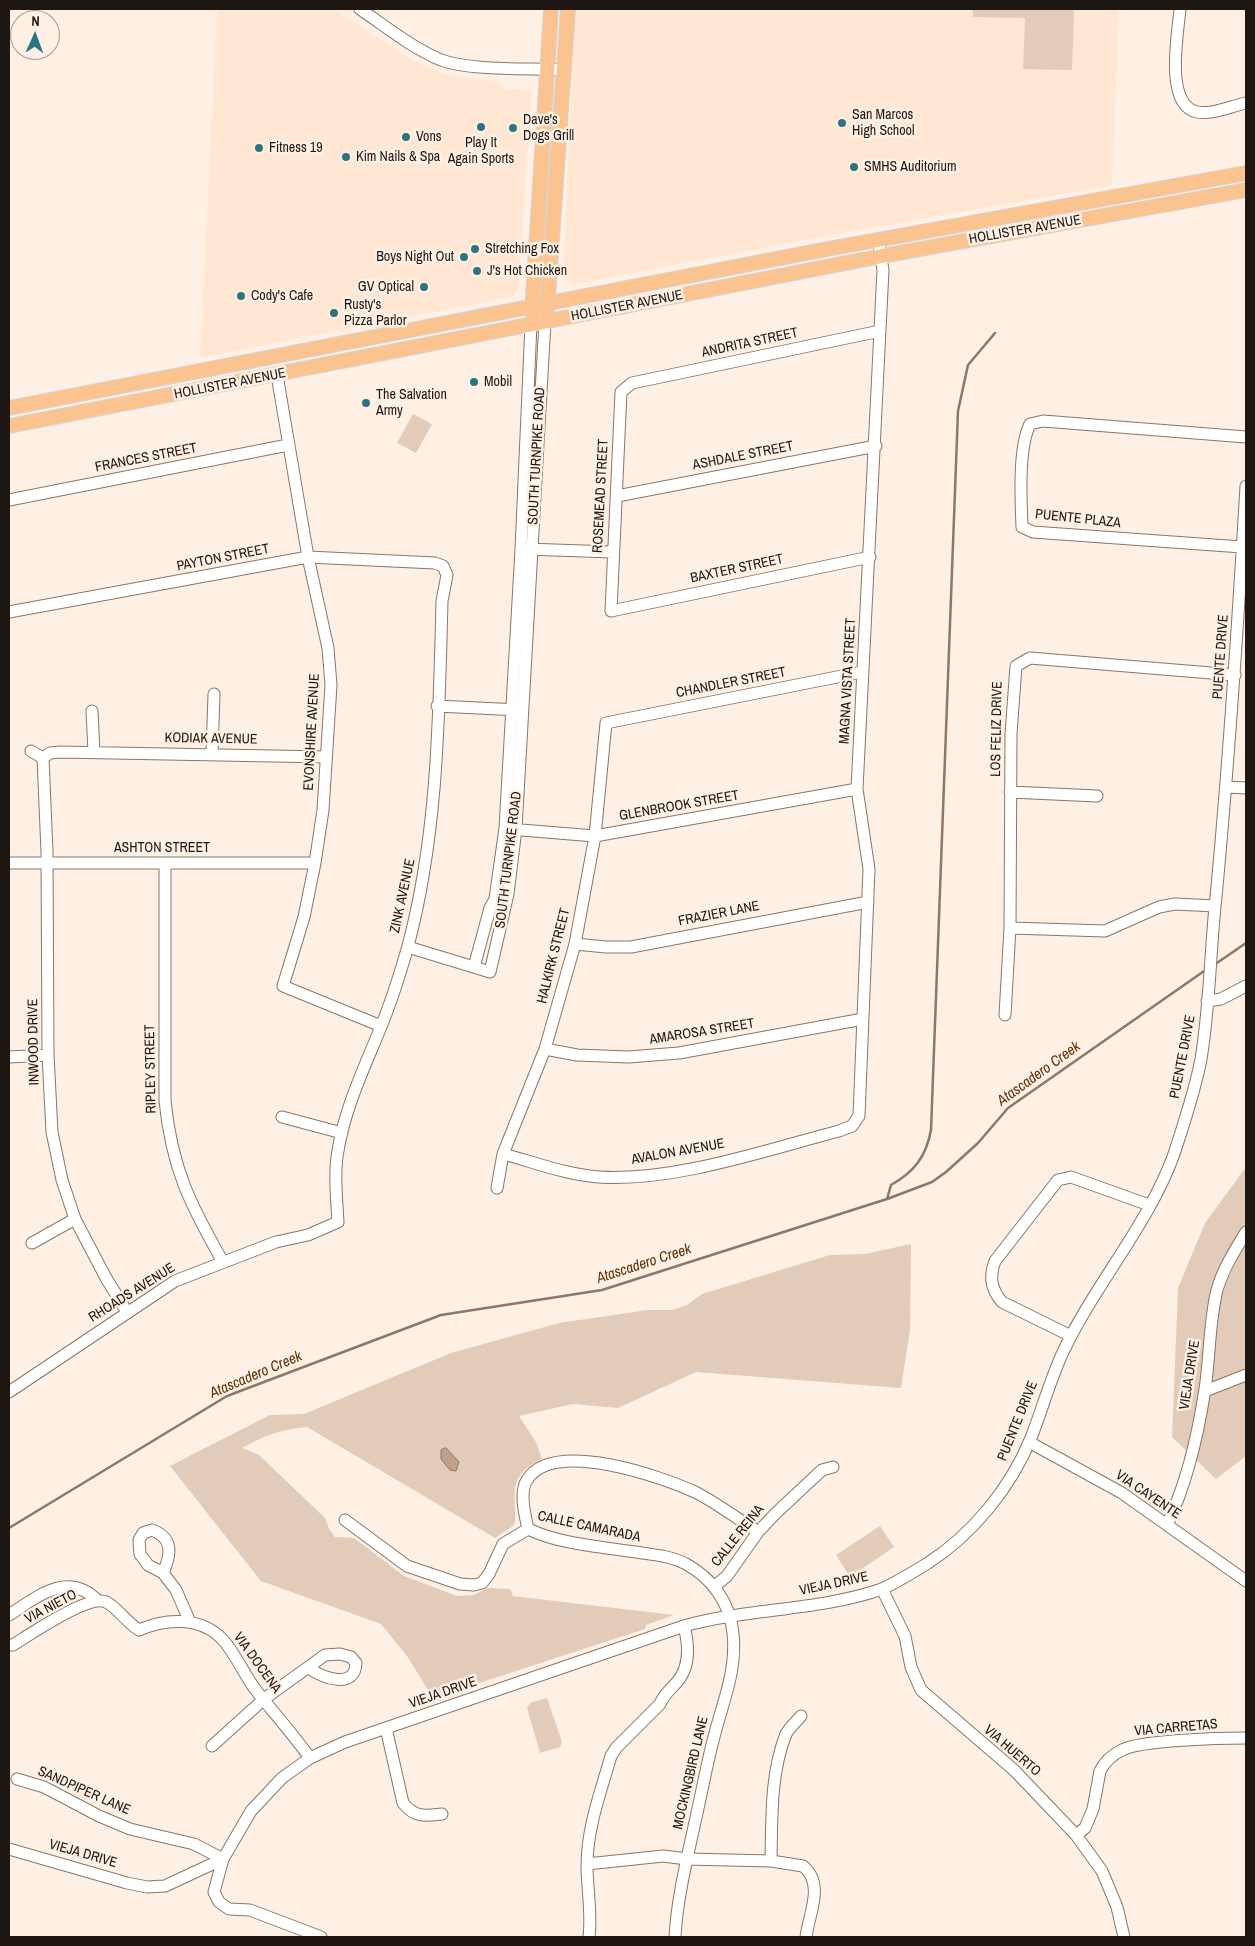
<!DOCTYPE html>
<html>
<head>
<meta charset="utf-8">
<style>
  body { margin:0 }
  #map { position:relative; width:1255px; height:1946px; overflow:hidden; background:#fff0e5; font-family:"Archivo Narrow",sans-serif }
  canvas { display:block }
  .frame { position:absolute; inset:0; border:10px solid #1e1610; pointer-events:none }
  .north { position:absolute; left:10px; top:10px; width:50px; height:50px; box-sizing:border-box; background:#fff0e5; border:1px solid #a59990; border-radius:50%; rotate:2deg; font-size:14px; font-weight:700; line-height:20px; text-align:center; color:#1e1610 }
  .north::after { content:''; display:block; margin:auto; width:18px; height:22px; background:#2c747f; clip-path:polygon(50% 0,100% 100%,50% 72%,0 100%) }
</style>
</head>
<body>
<div id="map">
<canvas width="1255" height="1946"></canvas>
<div class="frame"></div>
<div class="north">N</div>
</div>
<script>
const ctx = document.querySelector('canvas').getContext('2d');
ctx.lineJoin = 'round';
function fillPath(path, color) { ctx.fillStyle = color; ctx.fill(path, 'evenodd'); }
function stroke(path, color, width, dash) { ctx.strokeStyle = color; ctx.lineWidth = width; ctx.lineCap = dash ? 'butt' : 'round'; ctx.setLineDash(dash || []); ctx.stroke(path); }
function drawText(font, color, halo, rows, align = 'center') {
  ctx.font = font + ' "Archivo Narrow",sans-serif'; ctx.lineWidth = 5; ctx.setLineDash([]); ctx.textBaseline = 'middle'; ctx.strokeStyle = halo; ctx.fillStyle = color; for (const [text, x, y, turn = 0] of rows) {
    ctx.save(); ctx.translate(x, y); ctx.rotate((+turn || 0) * Math.PI / 180); ctx.textAlign = isNaN(turn) ? turn : align; if (halo) ctx.strokeText(text, 0, 0); ctx.fillText(text, 0, 0); ctx.restore();
  }
}
fillPath(new Path2D(`
  M217,9h116l80,51 19,9 18,6 51,7 4,7 27,1 -14,200 -4,6 -314,62z
  M575,9h544l-7,176 -303,54 -237,46 -9,-9z`), '#ffe7d4');
fillPath(new Path2D(`
  M973,9h101l-2,61 -49,-1 2,-51 -52,-1z
  M413,414l19,10 -16,29 -19,-10z
  M1246,1167v289l-30,23 -44,-42 6,-149 27,-65z
  M911,1244l-1,86 -9,58 -205,-16 -78,36 -45,-4 -54,12 17,26 6,17c-35,17 -26,31 -27,63l-2,4 -18,12 -188,-111c-24,2 -44,9 -65,21l17,7 66,63 4,11 6,8 19,1 50,38 53,20 17,-1 13,-7 23,1 3,7 161,19 -28,10 -1,4 -212,69 -26,-42 -26,-32 -120,-43 -91,-115 100,-51 34,-1 147,-61 108,-30 89,-13h24l15,-5 15,-11 128,-39 35,-1z
  M880,1526l14,21 -44,30 -14,-22z
  M547,1698l15,44 -2,5 -20,6 -13,-45 3,-5z`), '#e2cbb8');
const water = new Path2D(`
  M446,1448l13,14 -3,9 -6,-1 -9,-11v-9z`);
fillPath(water, '#bfa188');
stroke(water, '#8f7764', 1);
stroke(new Path2D(`
  M1214,965l32,-22
  M887,1199l4,-14c23,-13 35,-28 40,-55l27,-719 10,-46 27,-32
  M9,1528l218,-132 214,-81 161,-25 285,-91 45,-17 14,-10 32,-29 30,-35 199,-139`), '#8f7764', 2.5);
const minor = new Path2D(`
  M360,9c25,17 52,39 81,51 30,11 90,8 123,10
  M1180,9c-2,24 -16,96 17,103 15,3 34,-6 49,-9
  M277,375l31,182 20,91 3,37 -8,125 -8,53 -11,54 -21,69 98,40
  M617,496l259,-50
  M9,500l279,-55
  M1242,547l-209,-15 -11,-5c-1,-27 -4,-79 8,-103l13,-3 203,16
  M525,549l88,3
  M870,557l-259,54 10,-219 11,-9 248,-52
  M9,612l299,-55 127,6 8,3 4,9 -5,26c-3,115 -4,233 -34,345 -8,28 -17,57 -28,83 -17,42 -37,83 -43,128 -3,21 0,44 1,65l-30,13 -32,7 -101,39 -166,111
  M437,706l82,4
  M92,711l2,41
  M31,751l12,7
  M212,754l2,-60
  M1226,787l20,1
  M1010,792l87,4
  M509,829l86,7 262,-47
  M9,863h306
  M165,863v238c7,68 25,103 58,161
  M1010,928l95,3 54,-24 16,-3 40,2
  M575,944l31,3h25l237,-45
  M408,947l82,25 18,-78 8,-65 29,-507
  M474,967l16,-59 5,-9 10,-71 16,-279 10,-225
  M1207,1001l14,-2 25,-13
  M1005,1015l5,-87 1,-194 5,-68 14,-8 205,17
  M545,1049l32,6 51,2 51,-4 184,-34
  M9,1057l39,-2
  M282,1117l60,16
  M503,1154c31,8 64,21 96,23 75,5 167,-27 240,-46l13,-5 7,-10 10,-247 -12,-80 26,-519 -5,-31
  M497,1188l6,-34 42,-105 30,-105 20,-108 11,-113 256,-51
  M32,1243l43,-24
  M127,1312l-21,-34 -31,-59 -13,-39 -10,-48 -4,-77 -1,-203 -4,-94 7,-5 10,-1 266,5
  M1071,1336l-69,-34c-11,-13 -13,-25 -7,-41l63,-81 13,-3 78,28
  M1205,1391l41,-16
  M1029,1442l93,51 124,88
  M345,1520l62,46 53,18 14,1 8,-2 7,-9 14,-30 25,-15
  M1167,1525c20,-42 31,-90 38,-136 5,-32 4,-67 12,-99 6,-21 18,-40 29,-58
  M528,1529c34,16 77,18 114,24 15,2 31,4 44,11 26,14 44,39 47,69 4,36 -9,66 -18,100 -8,29 -13,59 -20,89 -8,37 -18,77 -20,115
  M528,1529c-3,-14 -9,-37 -1,-49 26,-42 136,-3 170,13 21,11 41,26 61,39
  M163,1573c8,-18 11,-35 -11,-43l-9,3 -4,7 1,14 8,11 15,8 13,17 14,32
  M715,1586l12,-10 31,-44 18,-19 46,-43 11,-3
  M882,1589l23,47 6,31 10,23 93,80 62,65 26,36 15,36 7,30
  M9,1615c28,-18 59,-45 89,-14
  M9,1645h4c16,-10 76,-51 93,-43 12,6 21,21 33,28 27,-12 63,-14 85,11 12,14 20,33 31,48 18,23 38,45 55,69
  M386,1728l17,75c12,15 22,13 39,11
  M212,1746l52,-47 61,-44 15,-1 11,3 5,6c-1,27 -33,15 -47,5
  M17,1779l27,8 55,29 31,13 64,15 29,15 -9,33 5,10 10,7 21,1 71,27
  M1076,1835l9,-7 8,-19 7,-38c5,-10 12,-16 22,-21 19,-10 100,-12 124,-12
  M9,1849l118,34 20,4 18,-1 58,-27 28,-48 31,-33 28,-20 35,-16 339,-116c64,-18 132,-15 195,-36 16,-6 34,-18 49,-27 45,-29 83,-76 103,-125 11,-28 19,-58 32,-86 31,-66 87,-130 111,-198 10,-31 21,-63 27,-95 9,-54 9,-108 15,-162 13,-137 22,-274 30,-411
  M771,1861c1,-41 -1,-87 15,-127 3,-6 10,-12 15,-18
  M587,1864l76,-8 24,3 84,2 32,5c22,18 6,47 3,71
  M589,1937c3,-24 -2,-48 -2,-72 0,-37 14,-74 24,-109l5,-8 44,-44c4,-10 10,-14 17,-22 13,-15 12,-37 7,-56`);
const major = new Path2D(`
  M547,311l21,-302
  M532,313l19,-304
  M9,408l813,-158 424,-77
  M9,426l873,-170 364,-66`);
stroke(minor, '#8a7665', 13);
stroke(major, '#d6d5d4', 16);
stroke(minor, '#fff', 11);
stroke(major, '#fbc38f', 14);
for (const [x, y, r, color] of [
  [842,123,5,"#2c747f"],
  [481,127,5,"#2c747f"],
  [513,128,5,"#2c747f"],
  [406,137,5,"#2c747f"],
  [259,148,5,"#2c747f"],
  [346,157,5,"#2c747f"],
  [854,167,5,"#2c747f"],
  [475,249,5,"#2c747f"],
  [464,257,5,"#2c747f"],
  [477,271,5,"#2c747f"],
  [424,287,5,"#2c747f"],
  [241,296,5,"#2c747f"],
  [334,313,5,"#2c747f"],
  [474,382,5,"#2c747f"],
  [366,403,5,"#2c747f"]
]) { const dot = new Path2D(); dot.arc(x, y, r, 0, 2 * Math.PI); ctx.fillStyle = color; ctx.fill(dot); stroke(dot, '#fff0e5', 2); }
drawText('14px', '#1e1610', '#fff0e5', [
  ["San Marcos",852,115],
  ["High School",852,131],
  ["Dave's",523,120],
  ["Dogs Grill",523,136],
  ["Vons",416,137],
  ["Play It",481,143,"center"],
  ["Again Sports",481,159,"center"],
  ["Fitness 19",269,148],
  ["Kim Nails & Spa",356,157],
  ["SMHS Auditorium",864,167],
  ["Stretching Fox",485,249],
  ["Boys Night Out",454,257,"right"],
  ["J's Hot Chicken",487,271],
  ["GV Optical",414,287,"right"],
  ["Cody's Cafe",251,296],
  ["Rusty's",344,305],
  ["Pizza Parlor",344,321],
  ["Mobil",484,382],
  ["The Salvation",376,395],
  ["Army",376,411]
], 'left');
drawText('14px', '#1e1610', '#fff0e5', [
  ["HOLLISTER AVENUE",1025,230,-10],
  ["HOLLISTER AVENUE",627,306,-11],
  ["ANDRITA STREET",750,343,-12],
  ["HOLLISTER AVENUE",230,384,-11],
  ["SOUTH TURNPIKE ROAD",537,456,-87],
  ["ASHDALE STREET",743,456,-11],
  ["FRANCES STREET",146,458,-11],
  ["ROSEMEAD STREET",601,496,-87],
  ["PUENTE PLAZA",1078,519,6],
  ["PAYTON STREET",223,558,-11],
  ["BAXTER STREET",737,569,-12],
  ["PUENTE DRIVE",1221,657,-86],
  ["MAGNA VISTA STREET",848,681,-87],
  ["CHANDLER STREET",731,683,-11],
  ["LOS FELIZ DRIVE",997,729,-89],
  ["EVONSHIRE AVENUE",312,732,-87],
  ["KODIAK AVENUE",211,739,1],
  ["GLENBROOK STREET",679,806,-10],
  ["ASHTON STREET",162,848],
  ["SOUTH TURNPIKE ROAD",509,860,-83],
  ["ZINK AVENUE",403,896,-78],
  ["FRAZIER LANE",719,914,-11],
  ["HALKIRK STREET",554,956,-76],
  ["AMAROSA STREET",702,1032,-9],
  ["INWOOD DRIVE",34,1042,-91],
  ["PUENTE DRIVE",1183,1057,-79],
  ["RIPLEY STREET",151,1069,-91],
  ["AVALON AVENUE",678,1152,-10],
  ["RHOADS AVENUE",132,1293,-32],
  ["VIEJA DRIVE",1190,1375,-81],
  ["PUENTE DRIVE",1018,1421,-68],
  ["VIA CAYENTE",1148,1495,34],
  ["CALLE CAMARADA",589,1527,12],
  ["CALLE REINA",738,1536,-51],
  ["VIEJA DRIVE",834,1584,-12],
  ["VIA NIETO",51,1607,-28],
  ["VIA DOCENA",257,1663,54],
  ["VIEJA DRIVE",443,1693,-19],
  ["VIA CARRETAS",1176,1728,-5],
  ["VIA HUERTO",1012,1751,41],
  ["MOCKINGBIRD LANE",691,1773,-77],
  ["SANDPIPER LANE",84,1791,24],
  ["VIEJA DRIVE",83,1854,16]
]);
drawText('italic 15px', '#5e3409', '#fff0e5', [
  ["Atascadero Creek",1039,1074,-36],
  ["Atascadero Creek",644,1264,-18],
  ["Atascadero Creek",256,1375,-23]
]);
</script>
</body>
</html>
